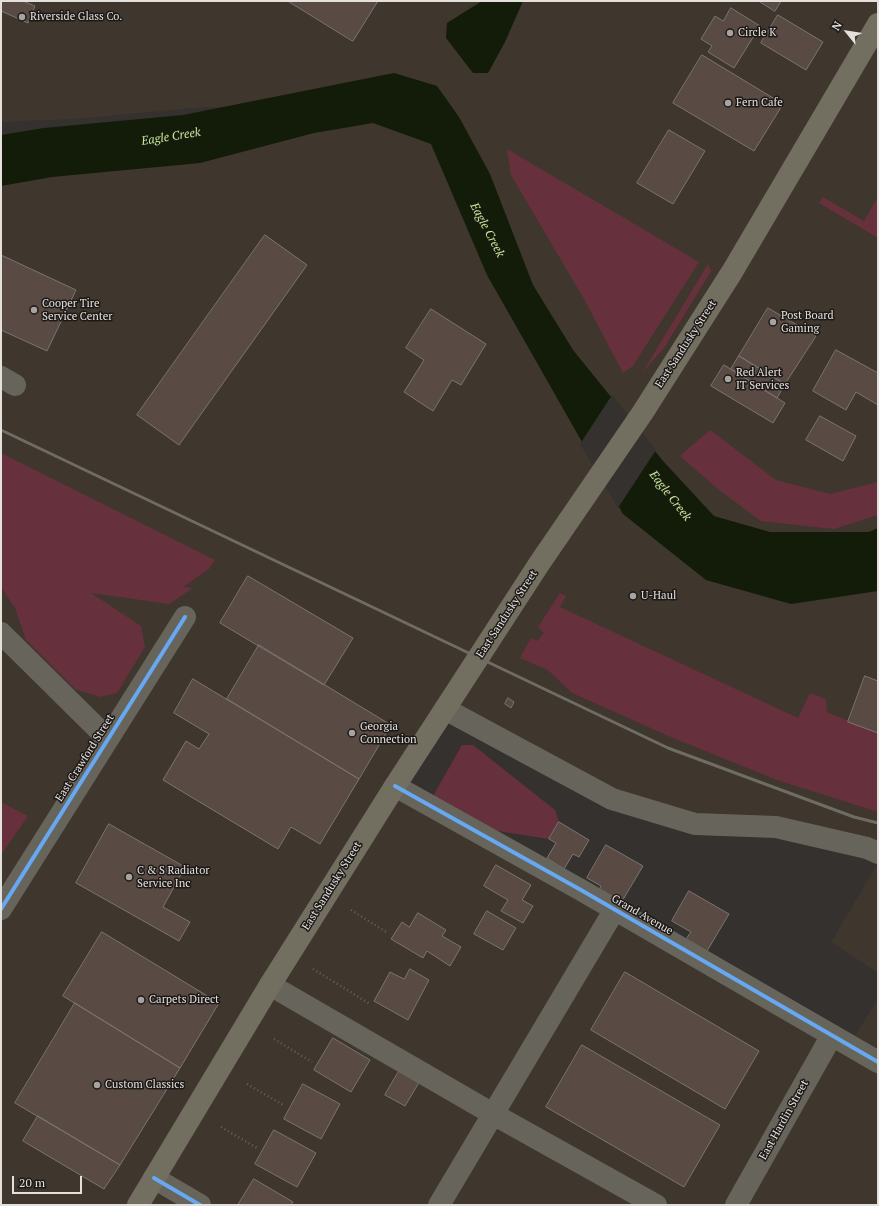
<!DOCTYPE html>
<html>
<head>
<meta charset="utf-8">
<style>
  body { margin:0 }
  #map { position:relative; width:879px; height:1206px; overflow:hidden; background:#34312e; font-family:"PT Serif",serif }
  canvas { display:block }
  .frame { position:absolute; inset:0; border:2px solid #e4e1dd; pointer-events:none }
  .north { position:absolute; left:827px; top:12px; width:40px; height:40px; -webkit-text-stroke:3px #1c1917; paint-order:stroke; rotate:300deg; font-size:11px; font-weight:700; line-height:16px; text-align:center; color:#e4e1dd }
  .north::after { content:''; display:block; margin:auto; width:14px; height:18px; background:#e4e1dd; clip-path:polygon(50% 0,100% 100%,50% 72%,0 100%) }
  .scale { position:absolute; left:12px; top:1176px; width:70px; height:18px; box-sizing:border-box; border:2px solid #e4e1dd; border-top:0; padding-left:5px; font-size:12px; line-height:14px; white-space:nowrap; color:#e4e1dd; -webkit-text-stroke:3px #1c1917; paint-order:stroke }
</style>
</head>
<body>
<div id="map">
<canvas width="879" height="1206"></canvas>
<div class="frame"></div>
<div class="north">N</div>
<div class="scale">20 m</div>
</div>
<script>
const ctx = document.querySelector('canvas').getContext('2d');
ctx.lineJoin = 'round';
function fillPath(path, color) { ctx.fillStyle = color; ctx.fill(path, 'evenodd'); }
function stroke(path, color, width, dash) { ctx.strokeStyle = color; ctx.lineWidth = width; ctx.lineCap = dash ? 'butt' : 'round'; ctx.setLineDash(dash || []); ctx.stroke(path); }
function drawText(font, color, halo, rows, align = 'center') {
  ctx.font = font + ' "PT Serif",serif'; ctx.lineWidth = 3; ctx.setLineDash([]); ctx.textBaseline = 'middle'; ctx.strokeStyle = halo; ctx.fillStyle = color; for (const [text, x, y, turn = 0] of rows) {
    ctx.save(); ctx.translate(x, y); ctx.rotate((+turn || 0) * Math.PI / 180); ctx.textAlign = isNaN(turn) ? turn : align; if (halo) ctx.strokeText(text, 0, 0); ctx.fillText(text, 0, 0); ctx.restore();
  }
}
fillPath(new Path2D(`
  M1,1h877v852l-266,-54 -167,-90 -49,77 482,277v142h-877v-1022l338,-72 -134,-4 -131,12 -73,3z
  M878,863v110l-47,-31z
  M878,999v63l-29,-17z`), '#3f362d');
fillPath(new Path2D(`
  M507,149l192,113 -66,104 -10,7 -39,-74 -73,-124z
  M823,197l41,24 14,-24v41l-59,-35z
  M708,264l3,7 -47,77 -22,25z
  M710,430l66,50 54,14 48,-12v33l-44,14 -73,-8 -42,-31 -39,-34z
  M1,453l214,107 -6,9 -26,18 10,1 -24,16 -78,-11 50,33 4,21 -28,46 -17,4 -25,-8 -49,-49 -11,-32 -14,-21z
  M560,593l6,3 -6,11 238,111 12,-25 16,6 1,13 51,21v79l-101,-32 -104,-42 -101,-45 -24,-23 -28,-12 11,-20 6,3 7,-8 -6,-6z
  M462,745h11l82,65 4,12 -10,17 -58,-9 -58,-34z
  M1,802l27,14 -27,39z`), '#67303d');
fillPath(new Path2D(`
  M482,1h41l-18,41 -17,31h-15l-27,-35 1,-15z
  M394,73l43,13 22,31 31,57 43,111 40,65 90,111 51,55 56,16h99l9,-4v63l-87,13 -85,-24 -83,-66 -136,-239 -56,-131 -58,-21 -59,10 -114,30 -148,14 -51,9v-51l43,-7 139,-13z`), '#121c08');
fillPath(new Path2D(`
  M612,395l44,55 -38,58 -38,-64z`), '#34312e');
const building = new Path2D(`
  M1,1h22l12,5 -7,17 -27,-12z
  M288,1h90l-25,40z
  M759,1h22l-6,10z
  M731,8l29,18 -26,42 -26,-16 4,-6 -11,-7 14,-23 8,5z
  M778,15l45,27 -17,28 -45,-27z
  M702,55l81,49 -29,47 -81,-48z
  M669,130l36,21 -32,53 -36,-21z
  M265,235l42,30 -128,180 -42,-30z
  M1,255l75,35 -29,61 -46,-21z
  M768,308l48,28 -31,48 -46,-28z
  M431,309l55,35 -25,41 -9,-5 -19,31 -29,-19 20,-32 -18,-12z
  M836,350l42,23v32l-22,-13 -10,18 -33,-19z
  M739,356l46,28 -8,14 -46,-29z
  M724,365l61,38 -12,20 -62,-37z
  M820,416l36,20 -13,25 -37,-21z
  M248,576l105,62 -29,47 -104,-62z
  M259,645l132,80 -32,54 -132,-80z
  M865,676l13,5v52l-30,-11z
  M193,679l166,100 -39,65 -29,-17 -13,22 -115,-69 23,-39 13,8 10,-15 -35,-21z
  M508,698l6,4 -3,6 -6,-4z
  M559,822l30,18 -10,17 -6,-3 -9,15 -17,-11 9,-15 -7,-4z
  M109,824l76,43 -22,40 27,15 -11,19 -103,-58z
  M606,845l37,21 -22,37 -22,-13 2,-4 -14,-8z
  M496,865l35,20 -9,15 11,6 -10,17 -22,-12 7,-11 -24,-14z
  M689,891l40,23 -22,37 -21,-12 5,-7 -19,-11z
  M487,911l29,17 -13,22 -29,-16z
  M418,913l28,17 -4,6 19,11 -11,19 -23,-15 -4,7 -32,-19 11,-17 7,5z
  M102,932l117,71 -39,65 -117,-72z
  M410,969l19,11 -21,40 -34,-19 16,-29 14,7z
  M625,972l134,79 -34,58 -134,-79z
  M75,1003l105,65 -60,97 -105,-62z
  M333,1038l37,22 -19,32 -37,-22z
  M582,1045l138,80 -36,62 -138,-80z
  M401,1068l20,11 -16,27 -20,-11z
  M303,1084l37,20 -19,35 -37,-20z
  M38,1116l82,49 -16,24 -81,-48z
  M274,1130l42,23 -19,34 -42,-23z
  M254,1179l39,23 -2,3h-53z`);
fillPath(building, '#5a4a44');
stroke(building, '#797573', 1);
stroke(new Path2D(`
  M351,910l37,23
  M313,969l57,35
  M274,1039l38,23
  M247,1084l38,22
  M221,1127l36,21`), '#65635d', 2.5, [1, 3]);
stroke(new Path2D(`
  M1,377l14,8
  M1,633l107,106
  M445,709l167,90 83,25 81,3 91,21 11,5
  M395,786l186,104 297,172
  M1,909l184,-292
  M270,985l223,129 163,91
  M154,1178l46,27
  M439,1205l176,-296
  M736,1205l96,-170`), '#67655b', 22);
stroke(new Path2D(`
  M138,1205l132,-220 125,-199 144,-222 104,-152 89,-140 146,-248`), '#726f61', 22);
stroke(new Path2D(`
  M1,430l667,318 186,69 24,6`), '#6e6c65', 3);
stroke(new Path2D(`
  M395,786l186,104 297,172
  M1,909l184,-292
  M154,1178l46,27`), '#66a8f1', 4);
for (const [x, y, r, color] of [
  [22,17,4,"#a6a3a0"],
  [730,33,4,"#a6a3a0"],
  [728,103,4,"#a6a3a0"],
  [34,310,4,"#a6a3a0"],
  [773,322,4,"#a6a3a0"],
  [728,379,4,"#a6a3a0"],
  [633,596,4,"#a6a3a0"],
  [352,733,4,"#a6a3a0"],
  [129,877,4,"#a6a3a0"],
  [141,1000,4,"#a6a3a0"],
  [97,1085,4,"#a6a3a0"]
]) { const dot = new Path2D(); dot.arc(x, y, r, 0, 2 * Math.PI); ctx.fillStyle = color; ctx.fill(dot); stroke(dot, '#1c1917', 1.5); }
drawText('11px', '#e4e1dd', '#1c1917', [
  ["Riverside Glass Co.",30,17],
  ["Circle K",738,33],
  ["Fern Cafe",736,103],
  ["Cooper Tire",42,304],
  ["Service Center",42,317],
  ["Post Board",781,316],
  ["Gaming",781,329],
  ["Red Alert",736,373],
  ["IT Services",736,386],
  ["U-Haul",641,596],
  ["Georgia",360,727],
  ["Connection",360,740],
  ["C & S Radiator",137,871],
  ["Service Inc",137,884],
  ["Carpets Direct",149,1000],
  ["Custom Classics",105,1085]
], 'left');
drawText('11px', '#e4e1dd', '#1c1917', [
  ["East Sandusky Street",686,344,-57],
  ["East Sandusky Street",507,614,-57],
  ["East Crawford Street",85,758,-58],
  ["East Sandusky Street",332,886,-58],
  ["Grand Avenue",642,915,30],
  ["East Hardin Street",784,1120,-61]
]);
drawText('italic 12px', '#bdef8a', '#1c1917', [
  ["Eagle Creek",171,137,-9],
  ["Eagle Creek",487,230,62],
  ["Eagle Creek",670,496,52]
]);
</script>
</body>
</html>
